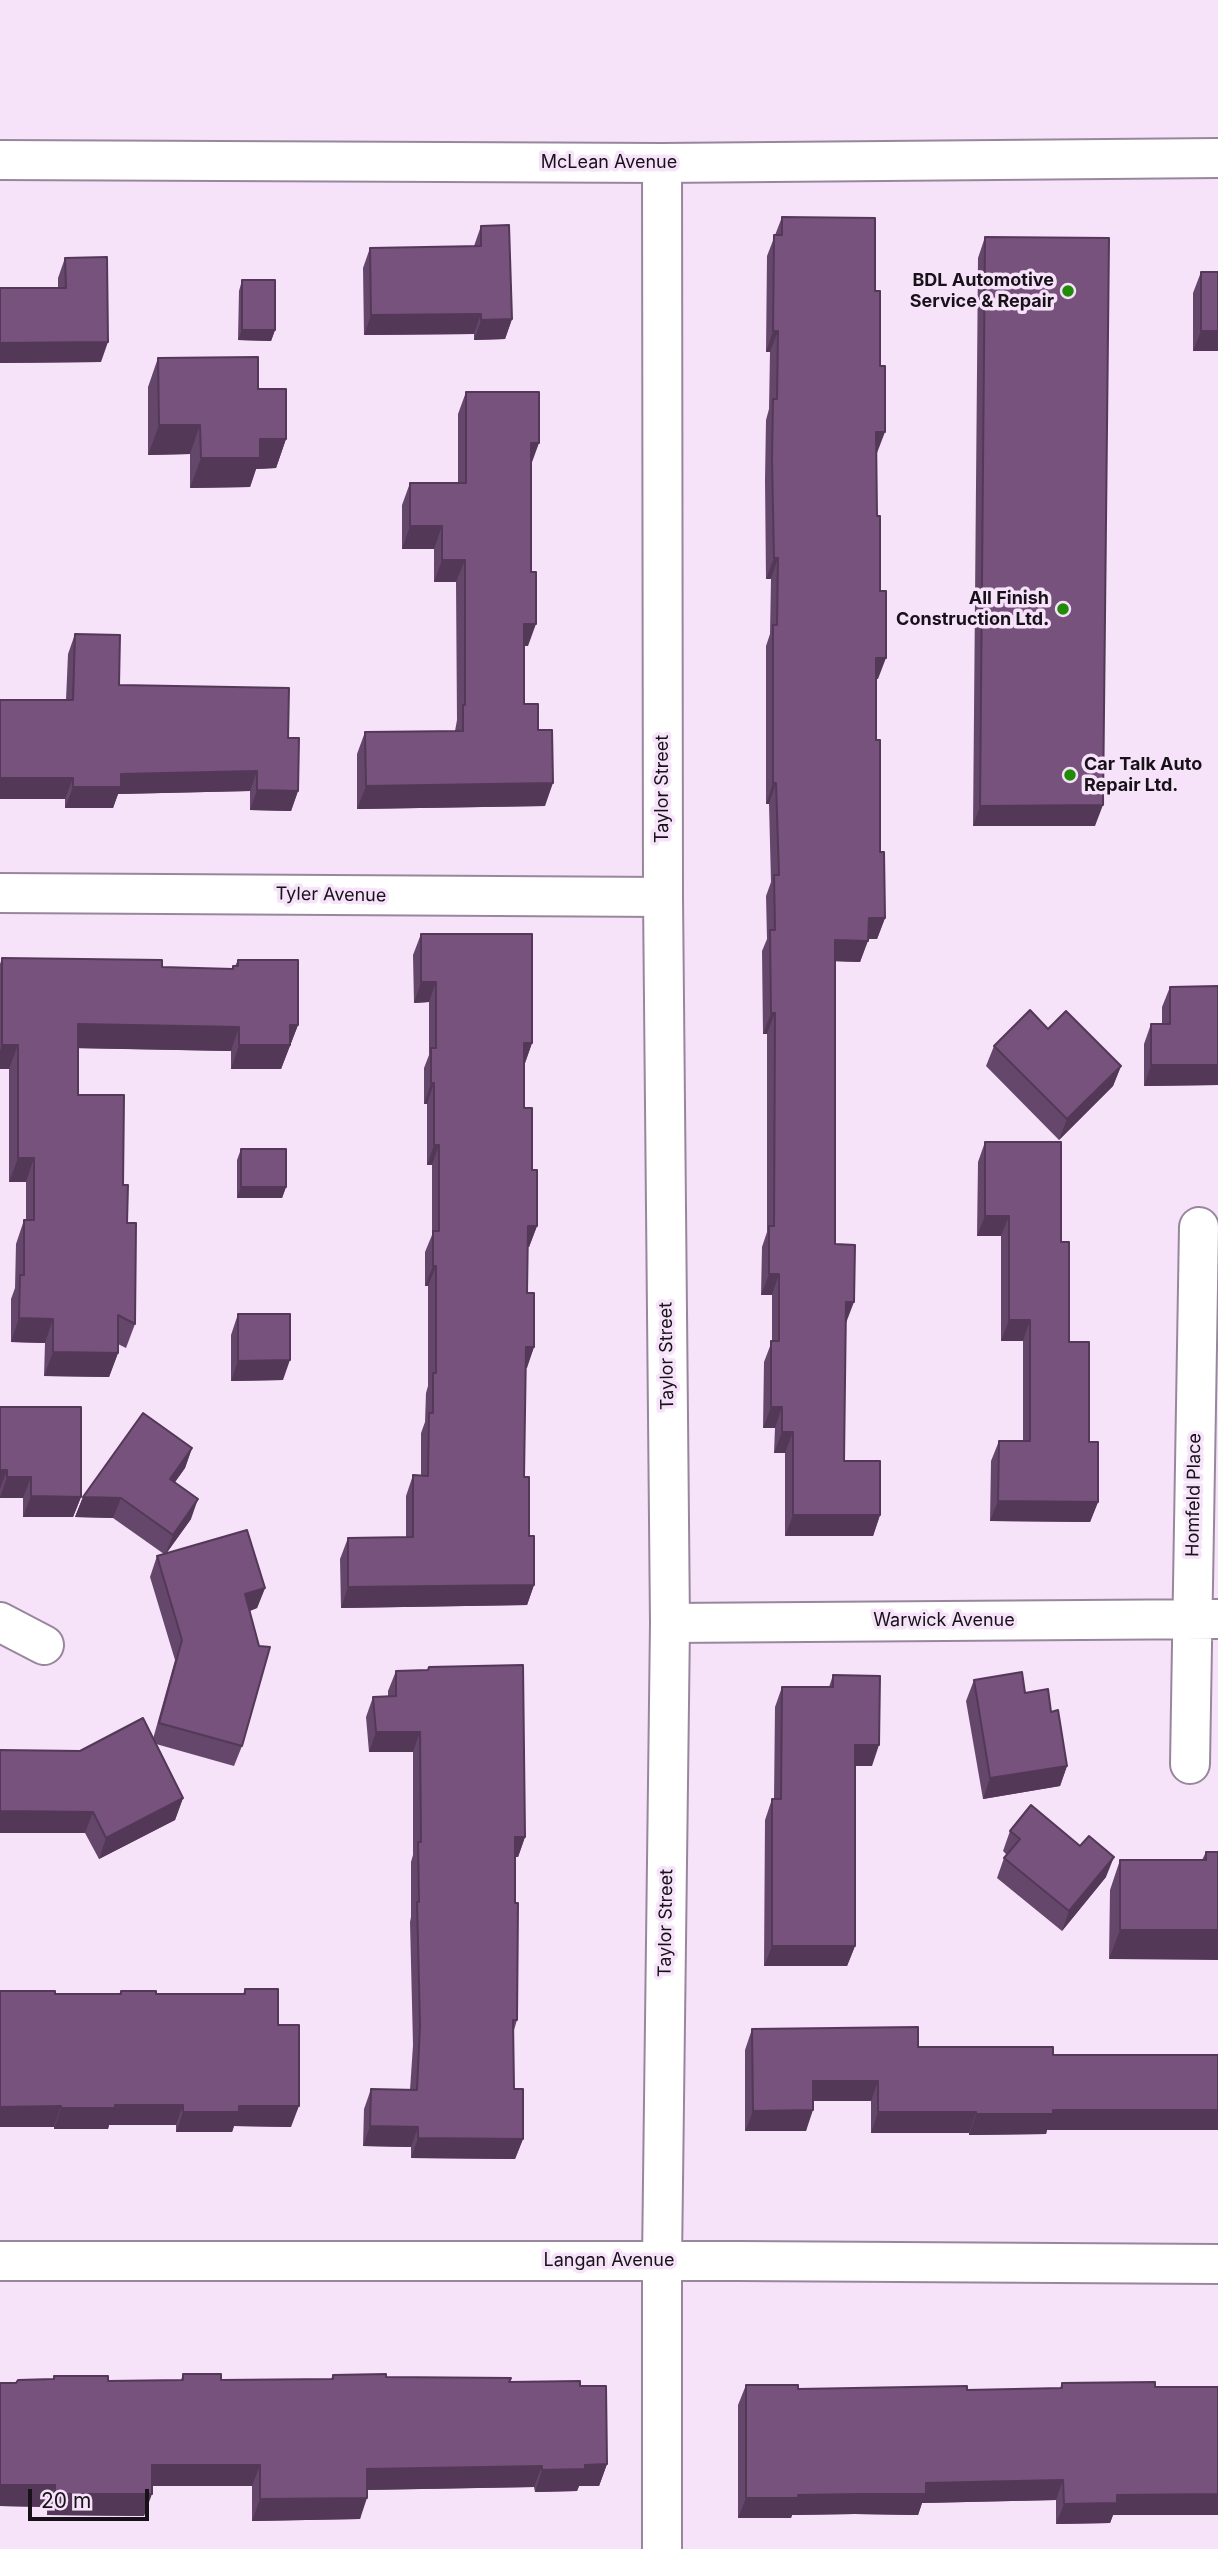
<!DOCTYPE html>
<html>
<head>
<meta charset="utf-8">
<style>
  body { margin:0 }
  #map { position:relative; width:1218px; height:2549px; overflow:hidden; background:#f6e2f9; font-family:Inter,sans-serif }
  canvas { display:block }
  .scale { position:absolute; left:28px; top:2489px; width:121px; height:32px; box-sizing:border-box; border:4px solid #181119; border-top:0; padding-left:9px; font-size:21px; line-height:24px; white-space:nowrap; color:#181119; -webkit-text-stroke:5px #f6e2f9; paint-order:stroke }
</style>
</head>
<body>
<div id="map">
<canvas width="1218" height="2549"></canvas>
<div class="scale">20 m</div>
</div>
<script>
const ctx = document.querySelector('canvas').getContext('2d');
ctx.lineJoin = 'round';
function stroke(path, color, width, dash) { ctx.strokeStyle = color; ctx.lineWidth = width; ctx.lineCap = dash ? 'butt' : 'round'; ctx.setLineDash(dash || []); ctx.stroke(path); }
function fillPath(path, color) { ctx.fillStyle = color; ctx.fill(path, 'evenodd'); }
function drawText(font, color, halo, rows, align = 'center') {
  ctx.font = font + ' Inter,sans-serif'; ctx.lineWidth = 7; ctx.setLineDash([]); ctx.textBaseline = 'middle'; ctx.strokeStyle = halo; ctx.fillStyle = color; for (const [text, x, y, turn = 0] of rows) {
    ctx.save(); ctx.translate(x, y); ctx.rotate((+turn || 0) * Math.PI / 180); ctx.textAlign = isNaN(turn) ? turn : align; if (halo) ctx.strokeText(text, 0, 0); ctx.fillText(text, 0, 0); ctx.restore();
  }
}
const minor = new Path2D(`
  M0,893l663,4
  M0,1622l44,23
  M670,1623l548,-4
  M1190,1764l9,-537`);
const tertiary = new Path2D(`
  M662,163l1,734 7,726 -8,638v288
  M0,2261h738l480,3`);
const secondary = new Path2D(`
  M0,160l662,3 556,-5`);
stroke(minor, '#98879c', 42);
stroke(tertiary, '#98879c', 42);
stroke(secondary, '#98879c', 42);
stroke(minor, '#fff', 38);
stroke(tertiary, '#fff', 38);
stroke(secondary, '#fff', 38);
fillPath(new Path2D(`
  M782,217l93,74 3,388h-2v61l4,112 5,66 -8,21h-9l-8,23 -25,-1v283l11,79h-1l-1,138 36,54 -7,21h-88v-83h-11l1,-25h-12l1,-66 8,-21v-46h-11l1,-48 5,-15v-198h-4l-1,-83 5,-12 -1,-43 5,-14 -2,-78h-3v-158l4,-12 1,-55h-5l-1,-99 1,-60 3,-11 1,-57h-4l1,-96z
  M481,226l31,93 -7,20 -31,1v-6l-110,1 -1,-67 7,-20 104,-2z
  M985,237l110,589h-122l5,-568z
  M65,258l36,104 -101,1v-75h58v-10z
  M1201,272l17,79h-25v-58z
  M242,280l33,50 -4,11 -33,-1 1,-49z
  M158,358l100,31 28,50 -10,29 -20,1 -6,18 -60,1v-34l-42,1v-68z
  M466,392l65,73 -3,181h-4v58l14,26 7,76 -188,3v-55l8,-22 90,-1 2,-11 -1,-138h-22v-33h-32v-44l8,-22h48v-69z
  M75,634l44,51 169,53 10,53 -7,20 -41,-1v-19l-132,3 -5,14h-48v-9h-65v-99h66l2,-46z
  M421,934l111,109 -7,20 -1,45 8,62 5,56 -8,21h-1l-1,46 7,54 -8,21 -2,109 5,59 5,49 -7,20 -186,3 -1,-49 8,-21 58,-1v-41l7,-21h8v-42l4,-11 1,-29 2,-7v-100h-3v-34l7,-17v-70h-5v-61h-3v-36l5,-13v-53l-15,1 -1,-48z
  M2,958l160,9 70,2 1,-3h2l3,-6 60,65 -17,44h-50v-18l-153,-3v47l45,90 4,38 8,101 -9,24 -8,-4v9l-9,24 -65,-1 1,-33 -34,-1v-43l4,-11 1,-44 8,-24h2v-38h-17v-113h-9v-105z
  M1218,986v99l-74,1v-42l7,-20h11v-17l8,-20z
  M1048,1029l73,37 -8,20 -54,54 -73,-74 8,-20z
  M985,1142l76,100 8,100 20,100 9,60 -8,20 -100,-1 1,-60 8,-20h24v-100h-22v-105h-24l1,-74z
  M241,1149l45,38 -4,11h-45v-38z
  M238,1314l45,66 -52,1v-46z
  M0,1408l81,89 -8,20h-50v-19h-23z
  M192,1448l-7,20 -10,14 16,37 -25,35 99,34 -8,20 -7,3 -8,135 -8,20 -78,-22 27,54 -8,22 -76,39 -14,-26 -5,-82 73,-12 22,-79 -25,-83 7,-21 7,-2 -51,-36 -38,-1 8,-20z
  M396,1671l129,166 -7,20h-3l2,163 -3,10v59l9,50 -8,20 -104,-1v-11l-48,-1 1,-37 7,-20 39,1 3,-45 -3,-123 1,-5v-55l2,-7v-103h-44l-3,-35 7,-20 15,-1v-5z
  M833,1675l39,91h-17v180l-8,20h-83l1,-146 7,-21h2l1,-92 7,-20h47z
  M974,1680l51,13 42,73 -7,20 -77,13 -17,-98z
  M1010,1831l96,46 -44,54 -65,-53 7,-20 3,-3 -4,-4z
  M1206,1852h12l-109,107 1,-69 10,-30h82z
  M245,1989l33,36 13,102 -57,-1 -2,6h-56v-7h-67l-1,4h-54v-2h-54v-136l55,3h64l2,-3 35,3h87z
  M752,2029l166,18 129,83 -1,4 -77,1v-2h-98v-32h-58l-7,30h-61v-81z
  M183,2374l38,6 110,-1 2,-4 176,7 71,4 27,78 -8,22h-20l-2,5 -42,1 -1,-5 -167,3 -7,29 -108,2v-35h-100l-8,30 -97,-1v-8l-47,-1v-123h16l37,-4 1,-3 54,5 73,-1z
  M1062,2383l51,132 -3,8 -54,1v-24l-134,3 -4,12 -63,-1 -63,1 -1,3h-53v-113l8,-20 52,4 169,1 93,-2z`), '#65476b');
fillPath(new Path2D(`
  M481,314l-7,20 -110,1 7,-20z
  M512,319l-7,20 -31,1 7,-20z
  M242,330h33l-4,11 -33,-1z
  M773,331h5l-8,21h-4z
  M1201,331h17v20h-25z
  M108,342l-7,20 -101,1v-20z
  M159,425h41l-10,29 -42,1z
  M876,432h9l-8,21h-9z
  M260,439h26l-10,29 -20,1 -6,18 -60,1 11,-30z
  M531,443h8l-8,22z
  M410,526h32l-8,23h-32z
  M774,558h4l-7,21h-5z
  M442,560h23l-9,22h-22z
  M524,624h12l-8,22h-12z
  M876,658h10l-8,21h-10z
  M257,771l-7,20 -132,3 -5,14h-48l8,-21 48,-13z
  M0,778h73l-8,21h-65z
  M553,783l-8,23 -188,3 9,-23z
  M773,783h3l-7,21h-3z
  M257,790l41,1 -7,20 -41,-1z
  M1103,805l-8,21h-122l7,-20z
  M869,918h16l-8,21h-16z
  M835,940l33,1 -8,21 -33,-1z
  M421,982h15l-7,20 -15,1z
  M771,1013h4l-8,21h-4z
  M78,1024l161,3 -8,24 -162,-3z
  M290,1025h8l-17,44h-50l8,-24z
  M524,1043h8l-7,20z
  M2,1045h16l-9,24h-9v-18z
  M1151,1065h67v20l-74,1z
  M1121,1066l-8,20 -54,54 8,-21z
  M431,1083h3l-7,21h-3z
  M434,1145h5l-7,20h-5z
  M18,1158h16l-8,24h-17z
  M241,1187h45l-4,11h-45z
  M985,1216h24l-8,20h-24z
  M528,1226h9l-8,21h-9z
  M433,1266h3l-8,20h-3z
  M769,1274h10l-7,21h-11z
  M846,1302h8l-8,21h-8z
  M19,1318l34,1 -8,24 -34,-1z
  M1009,1320h21l-7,21h-22z
  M526,1347h8l-7,21h-8z
  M53,1352l65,1 -9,24 -65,-1z
  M290,1360l-7,20 -52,1 7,-20z
  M771,1407h11l-7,21h-12z
  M782,1432h11l-8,21h-11z
  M192,1448l-7,20 -22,31 7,-20z
  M0,1470h7l-7,19z
  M7,1477h24l-8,21h-23z
  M31,1496l50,1 -8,20h-50z
  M83,1497l38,1 -8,20 -38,-1z
  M198,1499l-7,20 -26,36 8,-20z
  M998,1501l100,1 -8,20 -100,-1z
  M793,1515h87l-7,21h-88z
  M534,1585l-7,20 -186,3 7,-21z
  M265,1588l-8,20 -19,7 7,-21z
  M376,1732h44l-7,20h-44z
  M855,1745h24l-7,21h-25z
  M1067,1766l-7,20 -77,13 7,-21z
  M183,1798l-8,22 -76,39 7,-21z
  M0,1811l93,1 -8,21h-85z
  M515,1837h10l-7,20h-10z
  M1114,1857l-8,20 -44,54 7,-20z
  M1120,1930h98v30l-109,-1z
  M772,1946h83l-8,20h-83z
  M813,2081h65l-7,20h-65z
  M115,2105h68l-7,20h-67l-1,4h-54l7,-21z
  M61,2106l-7,21h-54v-20z
  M239,2106h60l-8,21 -57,-1 -2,6h-56l7,-20z
  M813,2110l-7,21h-61l8,-20z
  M1053,2110h165v20h-171l-1,4 -77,1 7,-21z
  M878,2112h98l-7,21h-98z
  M370,2126l48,1 -7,20 -48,-1z
  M418,2138l105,1 -8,20 -104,-1z
  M607,2464l-8,22h-20l-2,5 -42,1 7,-22 43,-5z
  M152,2465h108l-8,21h-108z
  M542,2466l-8,21 -174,3 7,-21z
  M1063,2480l-7,20 -134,3 -4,12 -63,-1 -63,1 -1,3h-53l8,-20 52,-3 128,-12z
  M0,2485h55l-8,22 -47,-1z
  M55,2494h97l-8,22 -97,-1z
  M1218,2494v21h-105l-3,8 -54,1 8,-20 53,-9z
  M367,2498l-7,21 -108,2 8,-22z`), '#533957');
const building = new Path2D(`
  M782,217l93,1v73h5v75h5v66h-9l1,84h3v75h6v67h-10v82h4v112h4l1,66h-16l-1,23 -33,-1v304l20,1 -1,57h-8l-2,159h36v54h-87v-83h-11v-25h-11v-66h8v-67h-10v-48h5l1,-213h-4l-1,-83h5l-1,-55h5l-3,-92h-3v-158h4l1,-67h-4l-2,-99 1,-60h4l1,-68h-5l1,-96h8z
  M509,225l3,94 -31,1v-6l-110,1 -1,-67 111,-2v-20z
  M985,237l124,1 -6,567 -123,1z
  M107,257l1,85 -108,1v-55h66l-1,-30z
  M1201,272h17v59h-17z
  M242,280h33v50h-33z
  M258,357v32h28v50h-26v19h-59l-1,-33h-41l-1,-67z
  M466,392h73v51h-8v129h5v52h-12v80h14v26h14l1,53 -187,3 -1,-54 98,-1v-26h2v-145h-23v-34h-32v-43h56z
  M75,634l45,1 -1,50 170,3 -1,50h11l-1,53 -41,-1v-19l-136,3v13h-48v-9h-73v-78h73z
  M421,934h111v109h-8v65h8v62h5v56h-9l-1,67h7v54h-8l-2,130h5v59h5v49l-186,2v-49l65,-1v-62l15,1 1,-63h4v-40h3v-107h-3v-35h6v-86h-5v-62h-3v-35h5v-66h-15z
  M2,958l160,2v7l71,2v-3h5v-6h60v65h-8v20h-51v-18l-161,-3v71h46l-1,90h5l-1,38h9l-1,101 -17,-9v38l-65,-1v-33l-34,-1 1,-43h4v-55h10v-62h-16v-113h-16z
  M1218,986v79h-67v-41h19v-37z
  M1030,1010l18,19 18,-18 55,55 -54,53 -73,-73z
  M985,1142h76v100h8v100h20v100h9v60l-100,-1 1,-60h31v-121h-21v-104h-24z
  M241,1149h45v38h-45z
  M238,1314h52v46l-52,1z
  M0,1407h81v90l-50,-1v-19h-24v-7h-7z
  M143,1413l49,35 -22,31 28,20 -25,36 -52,-37 -38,-1z
  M247,1530l18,58 -20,6 14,52 11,1 -28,99 -83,-23 23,-83 -25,-84z
  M523,1665l2,172h-10v66h3l-1,117h-4l1,69h9v50l-105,-1v-11l-48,-1 1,-37 46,1 3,-65 -3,-123h2l-1,-60h3l-1,-110h-44l-3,-35 23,-1v-25l32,-1 1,-3z
  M1022,1672l3,21 23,-4 3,23 7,-2 9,56 -77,12 -16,-98z
  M833,1675l47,1 -1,69h-24v201h-83v-147h9l1,-112h51z
  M143,1718l40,80 -77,40 -13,-26 -93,-1v-61l80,1z
  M1031,1805l49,41 9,-10 25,21 -45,54 -65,-53 16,-19 -10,-8z
  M1206,1852h12v78h-98v-70h86z
  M245,1989h33v36h21v81h-60v6h-56v-7h-68v3h-54v-2l-61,1v-116h55v3h66v-3h35v3h89z
  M918,2027v20h135v8h165v55h-165v4h-77v-2h-98v-31h-65v29l-60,1 -1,-82z
  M183,2374h38v6l112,-1v-4l53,-1v3l125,1 -2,4 71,-1v5h26l1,78 -22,1v4l-43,1v-4l-175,3v29l-107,1v-34h-108v29h-97v-9h-55v-102h16l2,-3 36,-1v-3h54v5l75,-1z
  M1155,2382v5h63v107l-101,1v8l-53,1 -1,-24 -137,3v11h-63l-65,1v3h-52v-113h52v4l169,-3v4l95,-2v-5z`);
fillPath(building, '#76527c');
stroke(building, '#533957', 2);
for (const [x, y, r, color] of [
  [1068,291,7,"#218b09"],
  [1063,609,7,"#218b09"],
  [1070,775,7,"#218b09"]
]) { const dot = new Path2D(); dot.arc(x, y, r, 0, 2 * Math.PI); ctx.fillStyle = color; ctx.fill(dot); stroke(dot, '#f6e2f9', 2.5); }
drawText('18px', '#181119', '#f6e2f9', [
  ["McLean Avenue",609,163],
  ["Taylor Street",663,789,-90],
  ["Tyler Avenue",331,895,1],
  ["Taylor Street",667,1356,-91],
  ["Homfeld Place",1194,1495,-89],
  ["Warwick Avenue",944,1621],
  ["Taylor Street",666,1923,-89],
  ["Langan Avenue",609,2261]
]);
drawText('bold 18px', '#181119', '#f6e2f9', [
  ["BDL Automotive",1054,281],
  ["Service & Repair",1054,302],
  ["All Finish",1049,599],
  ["Construction Ltd.",1049,620],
  ["Car Talk Auto",1084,765,"left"],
  ["Repair Ltd.",1084,786,"left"]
], 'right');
</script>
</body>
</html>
